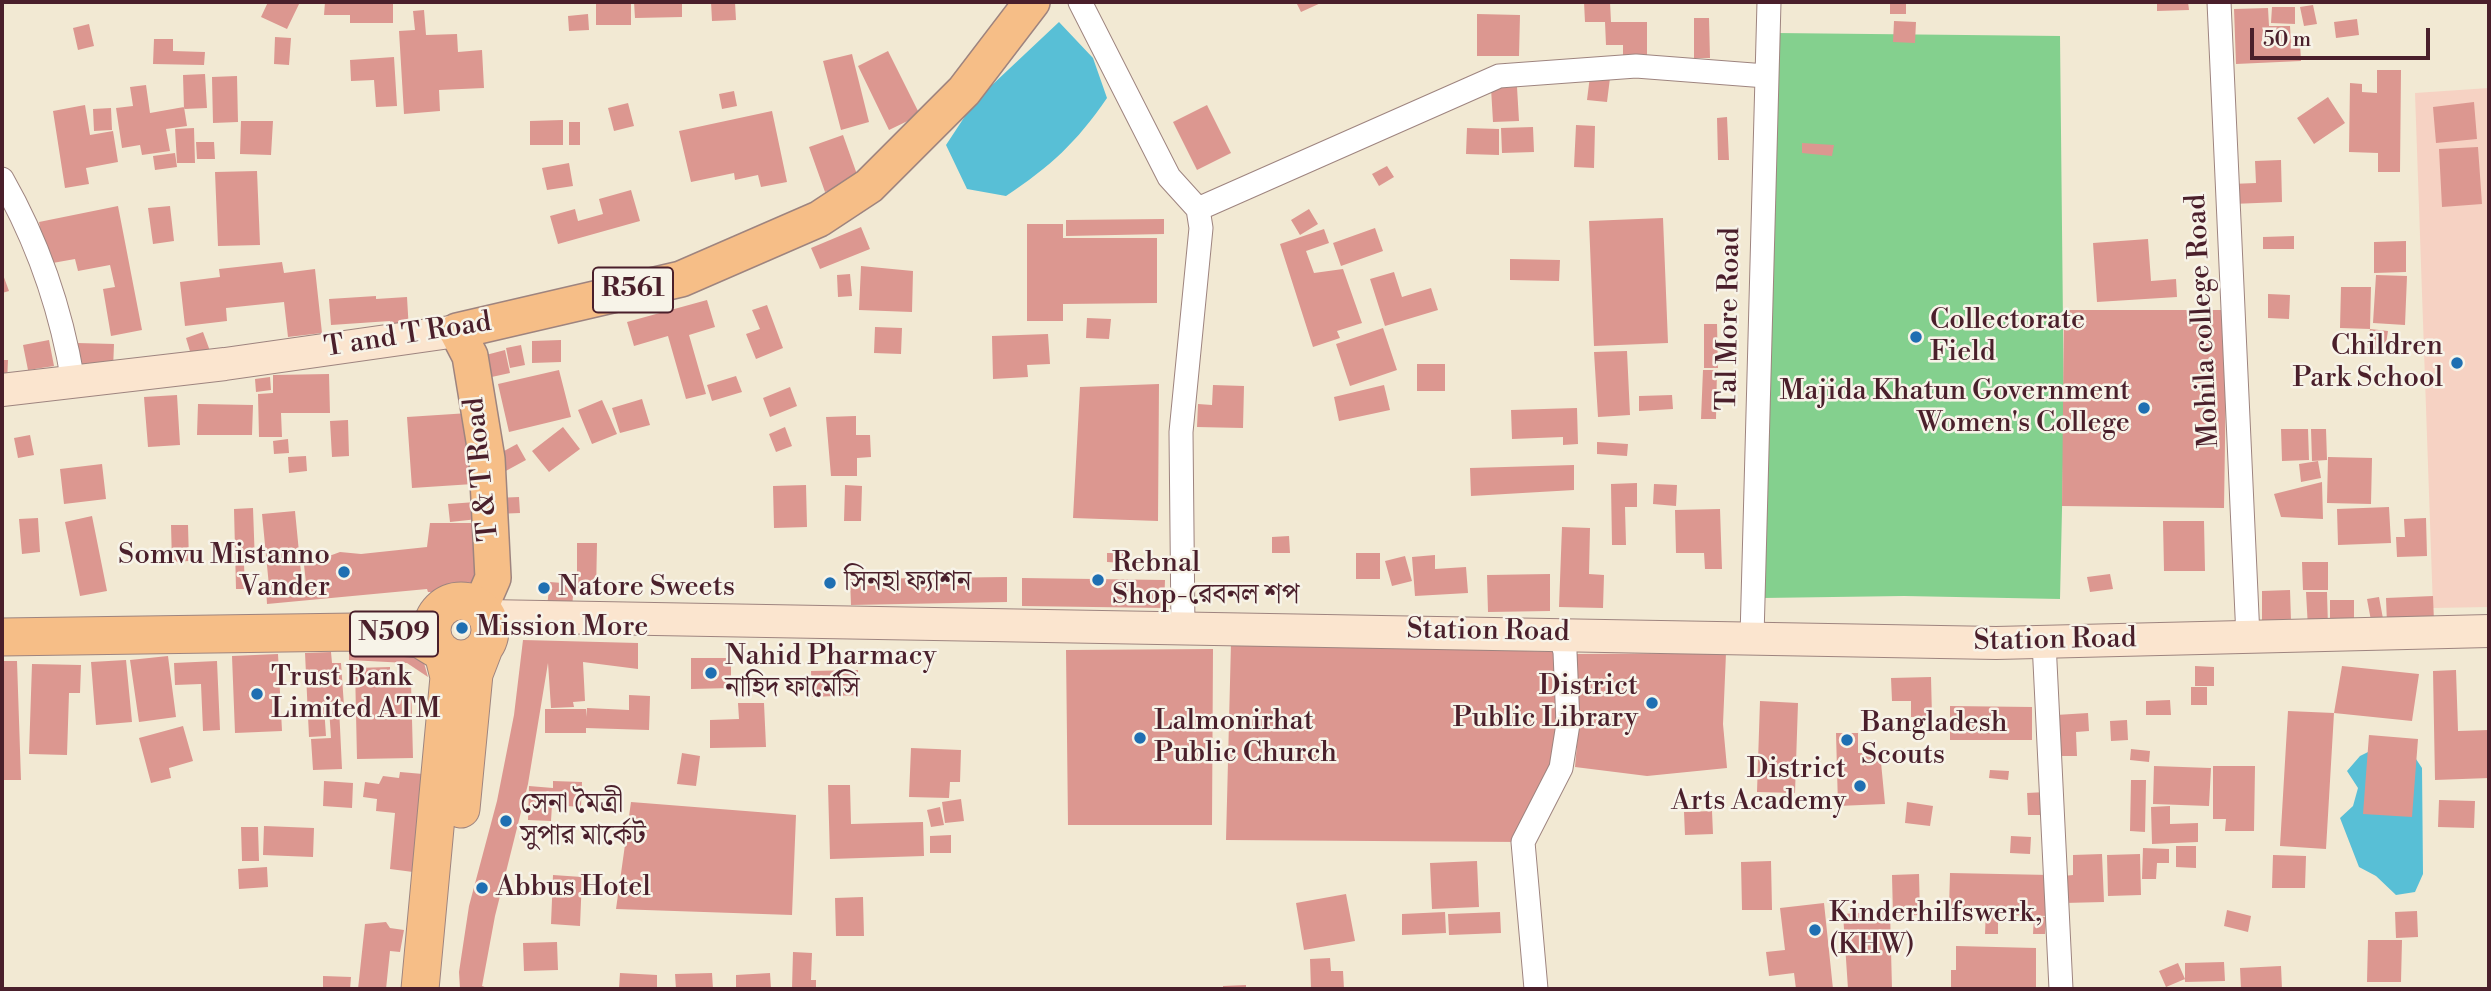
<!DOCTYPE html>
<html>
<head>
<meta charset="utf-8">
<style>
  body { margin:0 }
  #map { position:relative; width:2491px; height:991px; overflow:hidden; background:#f2e9d3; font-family:"Libre Bodoni",serif }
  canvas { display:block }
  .frame { position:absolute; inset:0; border:4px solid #4a1f2b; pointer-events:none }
  .scale { position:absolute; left:2250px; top:28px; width:180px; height:32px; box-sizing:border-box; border:4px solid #4a1f2b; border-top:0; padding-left:9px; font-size:21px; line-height:24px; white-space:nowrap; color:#4a1f2b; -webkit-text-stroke:5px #f7f3e8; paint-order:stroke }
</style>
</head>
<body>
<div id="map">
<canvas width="2491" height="991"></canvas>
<div class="frame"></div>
<div class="scale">50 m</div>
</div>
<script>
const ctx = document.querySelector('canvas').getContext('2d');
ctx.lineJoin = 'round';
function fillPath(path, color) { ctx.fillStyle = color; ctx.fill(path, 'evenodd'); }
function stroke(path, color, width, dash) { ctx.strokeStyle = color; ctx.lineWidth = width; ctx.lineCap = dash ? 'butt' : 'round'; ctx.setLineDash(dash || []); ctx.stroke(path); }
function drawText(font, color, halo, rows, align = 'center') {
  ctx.font = font + ' "Libre Bodoni","Noto Serif Bengali",serif'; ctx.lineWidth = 5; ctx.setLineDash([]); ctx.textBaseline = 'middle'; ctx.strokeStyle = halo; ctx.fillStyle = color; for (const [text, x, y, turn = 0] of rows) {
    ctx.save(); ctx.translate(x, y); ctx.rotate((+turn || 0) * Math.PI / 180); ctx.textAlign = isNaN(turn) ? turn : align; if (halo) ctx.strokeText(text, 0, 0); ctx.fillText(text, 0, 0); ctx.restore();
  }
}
fillPath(new Path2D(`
  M2489,88v519l-56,1 -18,-515z`), '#f6d2c3');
fillPath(new Path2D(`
  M1776,33l284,3 4,384 -4,179 -156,-3 -142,2z`), '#84d08e');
fillPath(new Path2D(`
  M1059,22l34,36 14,40c-31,45 -56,68 -101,98l-39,-7 -21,-44 29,-44z
  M2378,747l36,9 8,12 1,106 -8,18 -19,3 -20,-19 -17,-9 -19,-49 13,-12 5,-18 -11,-17 13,-15z`), '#58bfd6');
fillPath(new Path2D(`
  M268,2h32l-13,27 -26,-12z
  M325,2h68v21h-43v-8h-26z
  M596,2l35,1v22h-35z
  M634,2h48v15l-47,1z
  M711,2h24l1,18 -24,1z
  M1296,2h27l-22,10z
  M1584,2h26l1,20h36v37h-24v-14h-17l-1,-23h-20z
  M1890,2h16v12h-16z
  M2157,2h31l1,8 -32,1z
  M2313,5l4,19 -13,2 -4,-19z
  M2272,7h23v17l-24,-1z
  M2268,8l1,18h21l1,17h9l1,18 -65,3 -2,-55z
  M424,10l2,25 31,-1 1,18 24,-2 2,38 -45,2 1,21 -36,3 -5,-83 16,-1 -2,-19z
  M588,14l1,16 -20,1 -1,-15z
  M1477,14l43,1 -1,41h-42z
  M1694,18h15l1,40h-16z
  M2357,19l2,16 -23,3 -2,-16z
  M1894,21l22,1 -1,21 -22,-1z
  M89,24l5,22 -16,4 -5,-22z
  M275,37l16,1 -2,27 -15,-1z
  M154,39h19v12l32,1 -1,13 -51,-1z
  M888,51l32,64 -31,15 -31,-64z
  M852,54l17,68 -28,8 -18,-69z
  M394,57l3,49 -21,1 -2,-27 -23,1 -1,-21z
  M2377,70h24l-1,102h-22v-19l-29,-1 1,-69 12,1v8l15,1z
  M205,74l2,34 -23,1 -1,-34z
  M237,76l1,46 -25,1 -1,-46z
  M1590,76l20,2 -3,24 -20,-2z
  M146,85l4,28 34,-6 3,19 -21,3 4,22 -28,4 -2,-10 -18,3 -6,-40 17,-2 -3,-19z
  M1517,87l2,34 -26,1 -2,-34z
  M734,91l3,15 -15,3 -3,-15z
  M2328,97l17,26 -31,21 -17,-26z
  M2474,102l3,37 -41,4 -3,-36z
  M628,103l6,23 -20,5 -6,-23z
  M85,105l5,30 23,-4 5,31 -32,6 3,16 -24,4 -12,-77z
  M1207,105l24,48 -34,17 -24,-48z
  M111,108l1,22 -18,1 -1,-22z
  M772,111l15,71 -26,5 -3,-12 -23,5 -1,-7 -43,9 -12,-51z
  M1727,117l2,43h-11l-1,-42z
  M563,120v25h-33v-24z
  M241,121h32l-2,34 -31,-1z
  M569,122h11v23h-11z
  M1576,125l19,1 -1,42 -20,-1z
  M1533,127l1,25 -32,1 -1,-25z
  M194,128l1,35h-18l-2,-34z
  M1467,128l32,1v26l-33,-1z
  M843,135l16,45 -34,12 -16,-45z
  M196,142h18l1,17h-18z
  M1802,143l32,2 -2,11 -30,-3z
  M2478,147l4,57 -40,3 -3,-58z
  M175,153l2,14 -22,3 -2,-14z
  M2281,160l1,42 -50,2 -1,-20 25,-1 -1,-22z
  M569,163l4,23 -26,4 -5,-22z
  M1387,166l7,11 -15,9 -7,-12z
  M257,171l3,74 -42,1 -3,-74z
  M631,190l9,31 -82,23 -8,-28 25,-7 3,12 25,-7 -4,-15z
  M118,206l24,124 -31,6 -8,-47 12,-2 -5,-22 -32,6 -3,-12 -28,5 -8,-42z
  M170,206l4,35 -21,3 -5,-36z
  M1309,209l9,15 -18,11 -9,-15z
  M1663,218l5,125 -74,3 -5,-125z
  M1164,219v15l-98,2v-16z
  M1027,224h36v14h94v65l-94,1v17h-36z
  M861,227l9,22 -50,20 -9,-21z
  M1375,228l8,23 -42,15 -8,-23z
  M1324,229l5,14 -23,8 8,22 29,-4 19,54 -25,8 3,7 -27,9 -33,-103z
  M2294,236v13h-31v-12z
  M2148,239l3,42 25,-2 1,18 -80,5 -4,-59z
  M2406,241v31l-32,1v-31z
  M1510,259l50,1 -1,21 -49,-1z
  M282,262l2,11 31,-4 7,64 -34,4 -4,-35 -58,6 1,13 -42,5 -5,-44 40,-5 -1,-8z
  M861,266l52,5 -1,41 -53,-2z
  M2,272l7,19 -7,2z
  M1394,272l8,25 29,-9 7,22 -53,16 -15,-47z
  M850,274l2,22 -14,1 -1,-22z
  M2376,275l31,1 -2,49 -32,-2z
  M2341,287h30l-1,42 -30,-1z
  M2268,294l22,1 -1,24 -21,-1z
  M376,296v3l31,-2 2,34 -18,1 -1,-11 -59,4 -2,-26z
  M707,300l8,27 -26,8 17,59 -20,5 -18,-63 -34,10 -7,-24z
  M767,305l16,43 -27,11 -10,-25 14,-5 -8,-19z
  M2064,310h163l-3,198 -162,-2z
  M1087,318l24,1 -2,20 -23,-1z
  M1704,324h13l1,44h-14z
  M875,327l27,1 -1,26 -27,-1z
  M1383,328l14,42 -47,16 -14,-42z
  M2370,329l18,2 -3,19 -18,-2z
  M203,332l7,19 -18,7 -6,-20z
  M1048,334l2,30 -23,1 1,12 -35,2 -1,-43z
  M49,340l5,26 -26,4 -5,-25z
  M561,340v22l-29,1v-22z
  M77,343l37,1 -1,26h-36z
  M521,345l4,20 -15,3 -4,-20z
  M505,350l5,23 -23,5 -5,-22z
  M1627,351l3,64 -32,2 -4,-65z
  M2,360h6l-1,23h-5z
  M1417,364h28v27h-28z
  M559,370l12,47 -62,15 -11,-48z
  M1703,370h14l-1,49h-15z
  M329,374l1,39h-49l1,24h-23l-1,-43 15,-1v-18z
  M736,376l6,16 -30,9 -5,-16z
  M270,377l1,13 -15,2 -1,-13z
  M1159,384l-1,137 -85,-3 7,-131z
  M1213,385l31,1 -1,42 -46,-1 1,-23 14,1z
  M1384,385l6,25 -51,11 -5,-24z
  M790,387l7,19 -27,11 -7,-19z
  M177,395l3,50 -32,2 -4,-50z
  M1672,395l1,14 -34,2v-15z
  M642,399l8,26 -30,8 -8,-25z
  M602,400l15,34 -25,10 -14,-34z
  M198,404l55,1 -1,30h-55z
  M1577,408l1,36 -15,1v-8l-51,2 -1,-29z
  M469,413l4,71 -61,4 -5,-71z
  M856,416v19h14l1,22 -14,1v18h-26l-5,-59z
  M348,420l1,36 -17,1 -2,-36z
  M563,427l17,22 -31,23 -17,-21z
  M785,427l7,19 -16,6 -7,-18z
  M2281,429h27l1,31 -27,1z
  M2311,429h15l1,31 -15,1z
  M30,435l4,20 -16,3 -4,-20z
  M288,439l1,14 -15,1 -1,-13z
  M1597,442l31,2 -1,12 -30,-2z
  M517,444l9,16 -24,13 -9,-16z
  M306,456l1,15 -18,2 -1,-16z
  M2328,457l44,1 -1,46 -44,-1z
  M2318,461l3,17 -20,4 -2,-18z
  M102,464l4,35 -42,5 -4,-35z
  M1574,465v25l-103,6 -1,-28z
  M2322,482l1,37 -42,-2 -7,-23z
  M1637,483v24h-12l1,38h-14l-1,-61z
  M1654,484l23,1 -1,21 -23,-2z
  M806,485l1,42 -33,1 -1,-42z
  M845,485l17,1 -1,35h-17z
  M519,497l1,16 -24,1 -1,-16z
  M476,502l2,17 -28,3 -2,-18z
  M2389,507l2,36 -53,2 -1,-36z
  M253,508l2,56h-11l1,25h-9l-2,-80z
  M1720,509l2,60h-17l-1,-16h-28l-1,-43z
  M295,511l7,72h4l-2,-18 19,-2 -2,-4 19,-7 21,2 66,-7 3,-24h59l-5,68 -56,1 -1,-3 -160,15 -1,-17 3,-1 -7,-72z
  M92,516l15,75 -27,5 -15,-74z
  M38,518l2,34 -18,2 -3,-35z
  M2426,518l1,38 -30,1 -1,-20h9l-1,-18z
  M2163,521h41l1,50h-41z
  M171,525h17l1,36 -17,1z
  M1562,527l28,1 -1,46 15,1 -1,33 -44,-1z
  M1289,536l1,17h-18v-16z
  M577,543h20l-1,50h-19z
  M1107,553h18l-1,10 -17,-1z
  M1356,553h24v26h-24z
  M1435,555v14l31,-2 2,26 -53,3 -3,-39z
  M1405,556l7,25 -20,5 -7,-25z
  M2302,562h26v28h-25z
  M1550,574v37l-62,1 -1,-37z
  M2110,574l3,15 -23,3 -3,-15z
  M1007,577v25l-156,3 -1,-26z
  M1022,578l143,2 -1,28 -142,-2z
  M550,582l24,2 -2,24 -25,-2z
  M2290,590l1,31h-29v-30z
  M2306,592h21l1,35 -20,1z
  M2433,596l1,26 -47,2 -1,-26z
  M2379,597l5,27 -12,2 -5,-27z
  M2330,600h24v27h-24z
  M349,640l69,2 10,35 -21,-14 -58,-3z
  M523,640l115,3v26l-55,-7 2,39 -12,1 1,5 -23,1 -3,-45 -20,121 -33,132 -13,70 8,3h-30l-1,-17 10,-66 28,-105 17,-86z
  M1231,643l331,9 -1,115 -40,75 -295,-2z
  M1213,649l-1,176h-144l-2,-175z
  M331,652l1,11h9l3,43 -20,1 2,29 -17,1 -4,-84z
  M1726,653l-3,71 4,44 -80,8 -72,-9 4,-45 -4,-68z
  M278,654l4,77 -47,2 -3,-77z
  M168,656l8,61 -37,5 -9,-62z
  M691,658h40v30l-40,1z
  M126,660l6,62 -36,3 -5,-63z
  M2,661h15l4,119h-19z
  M217,661l3,69 -17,1 -2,-47 -26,1 -1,-22z
  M32,664l49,1 -1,28h-11l-2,62 -38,-1z
  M2195,666l19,1v19h-19z
  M2342,666l77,8 -7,47 -78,-8 -8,136 -46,-3 8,-135 46,2z
  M390,667v14h21l2,77 -56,1 -2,-91z
  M858,670v25l-46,2 -1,-26z
  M2456,670l2,61 31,-1v48l-54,2 -2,-109z
  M1931,677l1,40h-21v-16h-19l-1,-23z
  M2191,687h16v18h-16z
  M629,695l21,1 -1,34 -63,-2v5h-41v-24h41v8l1,-9 42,2z
  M2170,700l1,15h-25v-14z
  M1760,701l38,2 -3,90 -38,-1z
  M738,703h26l2,44 -56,1v-28l29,-1z
  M1950,706l82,1v33h-82z
  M339,707l3,62 -29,1 -2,-31 20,-1 -2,-30z
  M2088,713l1,18 -13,1 1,24h-19l-2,-41z
  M2127,720l1,20 -17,1 -1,-20z
  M183,726l10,35 -24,7 2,10 -20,5 -12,-45z
  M1836,733h22v20l22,-1 5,52 -47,2z
  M2369,735l49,4 -6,78 -49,-3z
  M911,748l50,2 -1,32h-10l-1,16 -40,-1z
  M2131,749l19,2 -1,11 -19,-2z
  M682,753l18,3 -4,30 -19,-2z
  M2154,766l57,2 -2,38 -56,-2z
  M2213,766h42l-1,65h-29l1,-12h-13z
  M1990,770l19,1 -1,9 -19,-2z
  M400,772l23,2 -10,98 -23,-3 5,-56 -19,-2 1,-12 -14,-2 2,-15 14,2 4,-8 16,2z
  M2131,780h15l-1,52 -15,-1z
  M324,781l29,2 -1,25 -29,-2z
  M553,781l29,1 -1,25 -29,-2 -1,16 -23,-1 1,-34 24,2z
  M828,785h22l1,39 72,-2 1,34 -94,3z
  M2046,792l1,23h-19l-1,-22z
  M961,799l3,22 -19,2 -3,-21z
  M2439,800l36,1 -1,27 -36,-1z
  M631,802l165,13 -4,100 -176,-6z
  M1907,802l26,4 -3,20 -25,-3z
  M2170,806v18l28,-1v19l-46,2 -1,-37z
  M940,807l4,18 -13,2 -4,-17z
  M1712,811l1,23 -28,1 -1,-23z
  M264,826l50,2 -1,29 -50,-2z
  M241,827h17l1,34h-17z
  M951,835v18h-21v-17z
  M2011,836l20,1 -1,17 -20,-1z
  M2176,846h20v22l-20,-1z
  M2143,848l26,1v14h-12l-1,16h-14z
  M2102,854l2,48 -40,1 -1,-27 10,-1v-20z
  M2140,854l1,41 -33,1 -1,-41z
  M2273,855l33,1 -1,32h-33z
  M1477,861l2,46 -47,2 -2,-46z
  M1771,861l1,49h-30l-1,-48z
  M267,867l1,20 -29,2 -1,-20z
  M1950,873l100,2 -1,41 -51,-1v19h-13l1,-24 -37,-1z
  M1919,874l1,41 -27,1 -1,-41z
  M553,875l29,2 -2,49 -29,-2z
  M1346,894l9,47 -51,9 -8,-47z
  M863,897l1,39h-28l-1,-38z
  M1824,903l9,86h-37l-2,-16 -25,3 -3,-24 19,-2 -5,-42z
  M2227,910l24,6 -3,16 -24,-6z
  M1890,911l2,78h-44l-5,-75z
  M2417,911l1,26 -22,1 -1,-26z
  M1445,912l1,21 -44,2v-21z
  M1500,912l1,21 -52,2 -1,-21z
  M2034,916l12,1 -1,17h-12z
  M386,922l4,6 14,2 -4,22 -10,-1 -4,38h-28l7,-65z
  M2368,940h34l-1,42h-34z
  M557,942l1,28 -34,1 -1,-28z
  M1956,946l80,2v41h-85v-19h5z
  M793,952l19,1 -1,27h5v9h-24z
  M1330,958l1,13h12l1,18h-33l-1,-30z
  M2224,962l1,19 -40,1v-19z
  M2178,963l7,16 -19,8 -7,-16z
  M2281,966l1,23h-41l-1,-21z
  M620,973l37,2v14h-38z
  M712,973l1,16h-37l-1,-15z
  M770,973l1,16h-35v-14z
  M323,976l28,1 -1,12h-27z
  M1246,985v4h-23v-3z`), '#dc9790');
const minor = new Path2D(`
  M1080,2l89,175 29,32 3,19 -20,204 2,197
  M2219,2l29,635
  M2,179c36,63 59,130 71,202
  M1198,209l301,-133 137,-10 130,10
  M1752,637l17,-635
  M2044,642l17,347
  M1536,989l-13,-147 38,-74 7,-44 -3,-72 -5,-19`);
const secondary = new Path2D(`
  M2,390l223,-26 232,-33
  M487,616l1509,27 493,-12`);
const primary = new Path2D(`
  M480,608l13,-30 -6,-119 -17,-103 -13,-25 224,-52 138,-60 50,-33 95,-95 68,-89`);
const trunk = new Path2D(`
  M432 630a29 29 0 1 1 58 0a29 29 0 1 1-58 0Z
  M2,637l353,-5 65,7 23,14 6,24 -29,312
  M461,809l13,-135 10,-26`);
stroke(minor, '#9e847f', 25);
stroke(secondary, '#9e847f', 34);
stroke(primary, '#9e847f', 38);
stroke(trunk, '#9e847f', 39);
stroke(minor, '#fff', 23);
stroke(secondary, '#fbe5cf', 32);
stroke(primary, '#f6be87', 35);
stroke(trunk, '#f6be87', 37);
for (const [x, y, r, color] of [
  [1916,337,7,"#1f6fb2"],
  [2457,363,7,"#1f6fb2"],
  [2144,408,7,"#1f6fb2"],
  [344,572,7,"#1f6fb2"],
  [1098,580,7,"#1f6fb2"],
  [830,583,7,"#1f6fb2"],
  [544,588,7,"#1f6fb2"],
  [462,628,7,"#1f6fb2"],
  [711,673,7,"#1f6fb2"],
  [257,694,7,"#1f6fb2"],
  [1652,703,7,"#1f6fb2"],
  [1140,738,7,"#1f6fb2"],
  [1847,740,7,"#1f6fb2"],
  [1860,786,7,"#1f6fb2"],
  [506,821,7,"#1f6fb2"],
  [482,888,7,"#1f6fb2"],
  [1815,930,7,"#1f6fb2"]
]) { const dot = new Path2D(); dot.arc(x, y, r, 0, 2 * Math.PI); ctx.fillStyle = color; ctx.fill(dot); stroke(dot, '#f7f3e8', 2.5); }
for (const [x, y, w] of [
  [633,290,80],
  [394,634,88]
]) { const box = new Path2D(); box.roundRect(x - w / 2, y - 22.5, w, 45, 5); ctx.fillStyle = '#f7f3e8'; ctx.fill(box); stroke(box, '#4a1f2b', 2); }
drawText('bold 26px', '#4a1f2b', null, [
  ["R561",633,290],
  ["N509",394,634]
]);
drawText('28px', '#4a1f2b', '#f7f3e8', [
  ["Tal More Road",1730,319,-89],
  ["Mohila college Road",2204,321,-93],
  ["T and T Road",408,336,-9],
  ["T & T Road",483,469,-96],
  ["Station Road",1488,632,1],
  ["Station Road",2055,641,-1]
]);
drawText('28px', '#4a1f2b', '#f7f3e8', [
  ["Collectorate",1930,321],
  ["Field",1930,353],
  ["Children",2443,347,"right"],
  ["Park School",2443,379,"right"],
  ["Majida Khatun Government",2130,392,"right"],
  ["Women's College",2130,424,"right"],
  ["Somvu Mistanno",330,556,"right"],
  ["Vander",330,588,"right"],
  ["Rebnal",1112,564],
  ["Shop-রেবনল শপ",1112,596],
  ["সিনহা ফ্যাশন",844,583],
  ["Natore Sweets",558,588],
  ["Mission More",476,628],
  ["Nahid Pharmacy",725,657],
  ["নাহিদ ফার্মেসি",725,689],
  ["Trust Bank",271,678],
  ["Limited ATM",271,710],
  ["District",1638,687,"right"],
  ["Public Library",1638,719,"right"],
  ["Lalmonirhat",1154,722],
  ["Public Church",1154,754],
  ["Bangladesh",1861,724],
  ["Scouts",1861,756],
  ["District",1846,770,"right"],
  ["Arts Academy",1846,802,"right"],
  ["সেনা মৈত্রী",520,805],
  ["সুপার মার্কেট",520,837],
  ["Abbus Hotel",496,888],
  ["Kinderhilfswerk,",1829,914],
  ["(KHW)",1829,946]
], 'left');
</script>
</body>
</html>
